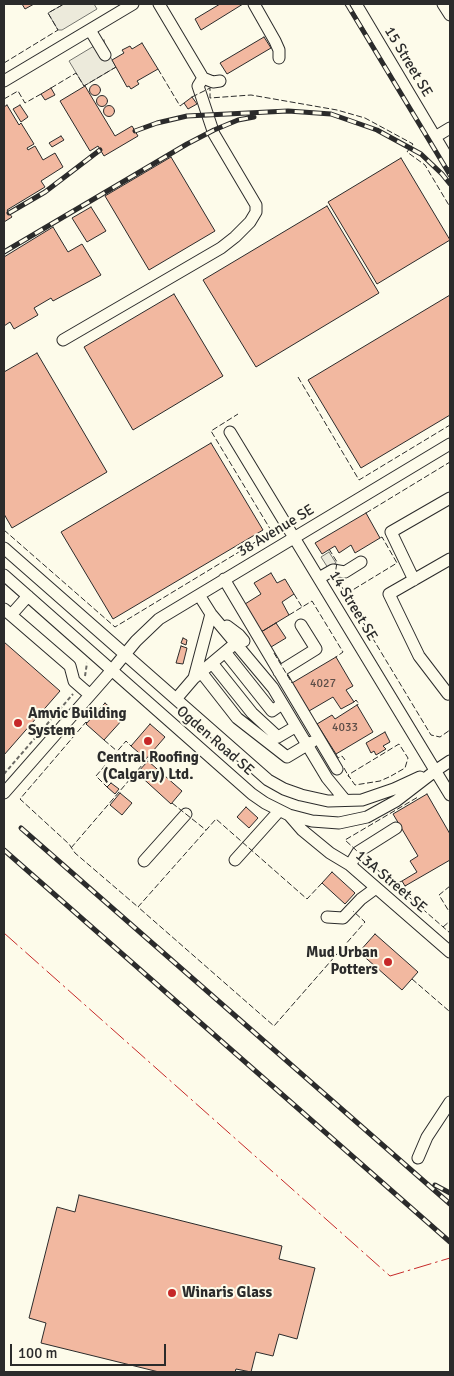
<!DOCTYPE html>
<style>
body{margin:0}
#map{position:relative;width:454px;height:1376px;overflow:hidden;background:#fdfbea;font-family:Signika,sans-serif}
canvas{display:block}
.frame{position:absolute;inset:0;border:5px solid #2b2b2b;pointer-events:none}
.scale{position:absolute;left:10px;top:1344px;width:156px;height:22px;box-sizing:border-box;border:2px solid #2b2b2b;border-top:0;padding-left:6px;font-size:15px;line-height:18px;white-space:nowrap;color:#2b2b2b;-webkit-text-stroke:4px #fdfbea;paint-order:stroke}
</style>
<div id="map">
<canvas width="454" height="1376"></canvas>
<div class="frame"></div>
<div class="scale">100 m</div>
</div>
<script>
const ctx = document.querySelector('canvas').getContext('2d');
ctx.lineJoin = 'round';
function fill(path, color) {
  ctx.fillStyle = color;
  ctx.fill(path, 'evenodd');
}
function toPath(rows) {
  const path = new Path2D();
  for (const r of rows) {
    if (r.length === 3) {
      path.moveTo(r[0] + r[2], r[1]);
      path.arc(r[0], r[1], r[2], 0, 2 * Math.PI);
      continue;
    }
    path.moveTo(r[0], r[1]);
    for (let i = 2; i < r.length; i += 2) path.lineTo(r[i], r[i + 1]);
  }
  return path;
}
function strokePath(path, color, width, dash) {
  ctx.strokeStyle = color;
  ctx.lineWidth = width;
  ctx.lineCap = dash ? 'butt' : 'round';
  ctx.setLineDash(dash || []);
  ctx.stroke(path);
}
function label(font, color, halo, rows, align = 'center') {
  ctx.font = font + ' Signika,sans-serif';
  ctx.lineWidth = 4;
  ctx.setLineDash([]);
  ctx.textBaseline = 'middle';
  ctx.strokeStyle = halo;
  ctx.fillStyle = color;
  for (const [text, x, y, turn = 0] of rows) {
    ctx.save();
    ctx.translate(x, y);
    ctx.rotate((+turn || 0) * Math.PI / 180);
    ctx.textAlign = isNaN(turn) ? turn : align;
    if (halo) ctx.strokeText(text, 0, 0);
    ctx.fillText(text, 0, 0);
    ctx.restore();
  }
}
const parking = toPath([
 [64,4,94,4,97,9,62,30,58,30,48,13,64,4],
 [104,40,106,49,116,67,84,86,69,61,104,40],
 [329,552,336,563,328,568,321,557,329,552]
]);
fill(parking, '#eceadb');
strokePath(parking, '#74746e', 1);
const building = toPath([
 [22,4,34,4,25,9,22,4],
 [220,4,243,4,201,30,195,19,220,4],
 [264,37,271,48,227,74,220,63,264,37],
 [142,43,158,69,137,81,139,84,131,89,129,86,127,87,112,60,124,53,122,50,130,46,132,49,142,43],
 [95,90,5.5],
 [85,86,115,136,132,126,138,136,104,156,98,146,90,151,60,101,85,86],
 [51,88,55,95,45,100,41,94,51,88],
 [102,101,5.5],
 [192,97,197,104,188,109,184,103,192,97],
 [7,105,19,125,21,123,34,144,27,148,28,150,35,146,43,160,55,153,63,167,41,181,45,187,7,210,12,217,4,222,4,107,7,105],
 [20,105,28,117,21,122,13,109,20,105],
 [109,111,5.5],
 [61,136,64,140,52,147,49,143,61,136],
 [171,157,215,231,149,270,105,196,171,157],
 [401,158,450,240,377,284,328,202,401,158],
 [327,206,379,293,256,367,203,280,327,206],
 [91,207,106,231,87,242,72,218,91,207],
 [53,227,68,252,82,244,101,275,53,301,51,298,34,308,38,315,14,329,10,322,4,326,4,257,53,227],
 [174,294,223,376,133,430,84,347,174,294],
 [450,295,450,415,361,468,308,380,450,295],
 [37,353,107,472,12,528,4,514,4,372,37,353],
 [211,443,263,530,113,619,61,532,211,443],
 [366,513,380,538,355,553,351,545,339,553,335,546,322,554,315,543,366,513],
 [271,573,277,583,285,579,294,594,282,602,289,615,261,632,245,604,261,594,254,583,271,573],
 [276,623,286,638,271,647,261,632,276,623],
 [183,638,187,640,186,645,181,643,183,638],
 [4,642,60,691,4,755,4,642],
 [181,646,187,648,183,664,176,663,181,646],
 [336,657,353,686,346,690,354,702,341,709,333,697,309,711,292,683,336,657],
 [105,703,123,719,104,740,86,724,105,703],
 [357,705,373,732,336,754,317,724,332,715,335,719,357,705],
 [150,724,165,737,146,759,131,746,150,724],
 [385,732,390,742,383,746,386,749,376,755,374,751,371,753,366,743,385,732],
 [148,761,182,791,171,804,137,773,148,761],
 [111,783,119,789,115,794,107,787,111,783],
 [120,793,132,803,122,815,110,805,120,793],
 [427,794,450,834,450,860,405,886,402,881,417,872,410,861,418,856,393,814,427,794],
 [246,807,258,818,249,828,237,817,246,807],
 [332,872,355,893,345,904,322,883,332,872],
 [375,934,418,972,402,990,359,952,375,934],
 [79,1195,282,1246,279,1259,315,1268,297,1339,279,1334,273,1356,256,1352,251,1372,236,1369,235,1372,159,1372,41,1343,46,1323,29,1318,57,1207,75,1212,79,1195]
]);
fill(building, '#f2b8a0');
strokePath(building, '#2b2b2b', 1);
const minor = toPath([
 [159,4,203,78],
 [254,4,275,41,279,50,279,58],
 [356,4,450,162],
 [443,4,450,15],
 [90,30,105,55],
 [203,78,213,82,220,81],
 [4,81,133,4],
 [435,137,450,128],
 [63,340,221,248,235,237,250,222,256,212,256,205,214,134,198,86,203,78],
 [230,432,450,795],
 [4,548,268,780,284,789,301,795,328,801,362,800,394,789,420,777],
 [450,559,389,594,419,656,448,694,450,693],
 [4,575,252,794,265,803,289,815,312,821,339,823,367,817,396,801,435,771,450,761],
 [319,578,333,570,345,572,361,562],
 [224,579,337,769],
 [414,580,391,532,450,498],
 [199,595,211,614,273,688,327,778,345,800],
 [4,609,70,666,74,681,90,695],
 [11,615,28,596],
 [227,626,239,635,244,641],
 [225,652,272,711,282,704],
 [212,663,252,713,278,737,295,727],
 [201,672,237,718,287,757,312,742],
 [279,672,316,649,301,625],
 [194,678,211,614],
 [176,699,194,678,231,647],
 [4,793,112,670,136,641,159,619,450,444],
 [289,815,302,830,330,853,350,865,450,952],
 [235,860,279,811],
 [144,861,186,814],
 [350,865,358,852,396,828],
 [327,917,343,918,361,899,376,888],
 [418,1158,427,1137,450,1102]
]);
strokePath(minor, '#2b2b2b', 13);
strokePath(toPath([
 [85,676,87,663],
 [4,774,73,694]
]), '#6a6964', 2, [4, 2.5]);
strokePath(minor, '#fdfbea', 11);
const rail = toPath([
 [347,4,450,175],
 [135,131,157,123,187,116,288,111,331,114,377,130,421,154,442,174,450,184],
 [9,213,45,192,100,150],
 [4,252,187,144,214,130,238,120,254,117],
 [21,828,450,1204],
 [4,850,450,1242],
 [435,1185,450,1193]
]);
strokePath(rail, '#2b2b2b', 5);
strokePath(rail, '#fdfbea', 3, [9]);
strokePath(toPath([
 [4,63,58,30,48,13,64,4],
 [158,69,180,106,184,103],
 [51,88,76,73,84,86,116,67],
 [192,97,210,88,210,98,251,95,337,110,365,118,413,144,407,152,425,165,450,207],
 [4,99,18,91,25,103,41,94],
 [298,377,359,480,450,425],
 [366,513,450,462],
 [4,530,115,627,272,532,211,431,238,414],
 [329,549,337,562,335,575,346,594,397,563,382,537,380,538],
 [294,594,302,607],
 [346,594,431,735,440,737,450,730],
 [289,615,312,601,343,652,336,657],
 [274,653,292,683],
 [354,702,356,700,359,704,357,705],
 [87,723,86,722,20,799,69,844,75,853,138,907],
 [104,740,117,751],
 [336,754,338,758,342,756,345,760],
 [344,768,349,777],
 [389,777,380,781,355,785,348,775,399,744,408,758,405,768,391,776],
 [108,788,96,776,126,741,131,746],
 [172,803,206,830],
 [71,848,149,757],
 [402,881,394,885,345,840,418,797],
 [322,883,307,899,216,819,138,907,274,1026,365,922,353,911],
 [406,885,402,891,450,933],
 [450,886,439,895,450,913],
 [443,927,450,921],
 [412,979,449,1011,450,1010]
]), '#2b2b2b', 1, [6, 2.5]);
strokePath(toPath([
 [4,933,390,1276,450,1258]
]), '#c62828', 1, [18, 4, 2.5, 4]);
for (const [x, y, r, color] of [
 [18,723,5,"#c62828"],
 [148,741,5,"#c62828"],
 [388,962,5,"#c62828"],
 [172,1293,5,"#c62828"]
]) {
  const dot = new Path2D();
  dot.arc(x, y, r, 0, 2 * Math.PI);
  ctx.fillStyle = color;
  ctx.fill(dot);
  strokePath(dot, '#fdfbea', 2);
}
label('12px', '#5d4e48', null, [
 ["4027",323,684],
 ["4033",345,728]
]);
label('15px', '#2b2b2b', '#fdfbea', [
 ["15 Street SE",408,62,59],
 ["38 Avenue SE",276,531,-31],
 ["14 Street SE",353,606,59],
 ["Ogden Road SE",215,741,41],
 ["13A Street SE",391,882,40]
]);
label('bold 15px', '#2b2b2b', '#fdfbea', [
 ["Amvic Building",28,714],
 ["System",28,731],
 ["Central Roofing",148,758,"center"],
 ["(Calgary) Ltd.",148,775,"center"],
 ["Mud Urban",378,953,"right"],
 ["Potters",378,970,"right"],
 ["Winaris Glass",182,1293]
], 'left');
</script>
